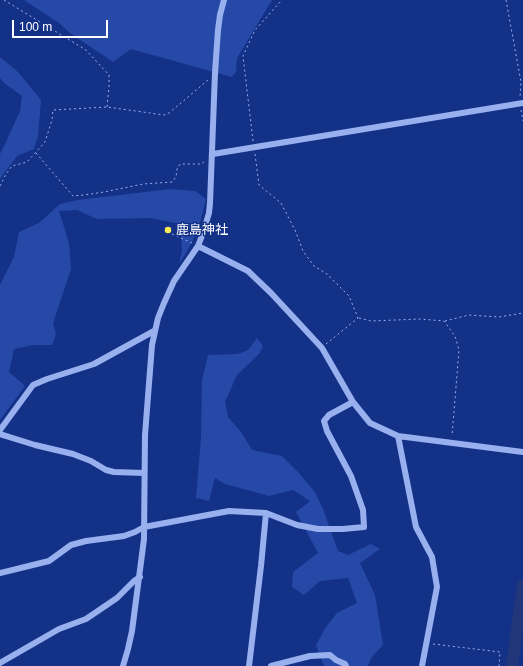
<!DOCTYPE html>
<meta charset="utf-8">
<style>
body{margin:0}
#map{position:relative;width:523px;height:666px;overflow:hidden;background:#143188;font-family:Helvetica,sans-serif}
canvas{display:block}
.scale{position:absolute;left:12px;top:20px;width:96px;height:18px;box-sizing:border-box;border:2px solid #fff;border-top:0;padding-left:5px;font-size:12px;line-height:14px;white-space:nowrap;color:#fff;-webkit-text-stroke:3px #143188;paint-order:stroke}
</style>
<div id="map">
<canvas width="523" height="666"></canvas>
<div class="scale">100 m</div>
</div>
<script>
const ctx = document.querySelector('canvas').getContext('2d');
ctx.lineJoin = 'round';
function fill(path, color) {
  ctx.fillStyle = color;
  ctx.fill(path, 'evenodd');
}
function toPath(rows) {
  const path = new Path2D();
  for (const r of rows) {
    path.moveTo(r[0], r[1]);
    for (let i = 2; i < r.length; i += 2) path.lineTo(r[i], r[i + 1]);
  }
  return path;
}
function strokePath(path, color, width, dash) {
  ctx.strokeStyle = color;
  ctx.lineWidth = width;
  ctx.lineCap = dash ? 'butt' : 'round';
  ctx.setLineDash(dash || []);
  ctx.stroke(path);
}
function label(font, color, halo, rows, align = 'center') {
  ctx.font = font + ' Helvetica,"Noto Sans JP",sans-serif';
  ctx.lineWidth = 3;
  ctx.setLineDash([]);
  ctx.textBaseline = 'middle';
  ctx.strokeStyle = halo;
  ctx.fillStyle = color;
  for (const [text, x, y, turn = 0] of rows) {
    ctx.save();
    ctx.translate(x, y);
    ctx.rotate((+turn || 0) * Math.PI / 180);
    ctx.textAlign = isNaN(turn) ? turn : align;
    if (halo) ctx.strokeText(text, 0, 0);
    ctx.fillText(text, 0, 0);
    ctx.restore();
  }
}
fill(toPath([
 [24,0,272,0,237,58,236,72,232,77,131,49,113,62,70,33,59,23],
 [0,57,18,72,41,100,38,136,34,149,17,156,0,179,0,154,5,144,20,111,22,96,4,83,0,78],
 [170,189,195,191,206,199,199,228,186,253,179,264,182,250,180,224,151,218,97,219,77,210,59,211,69,243,71,269,53,323,56,334,52,345,33,345,14,349,9,372,25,386,0,420,0,285,14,257,19,232,39,223,60,204,78,200],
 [257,338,263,346,259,354,237,375,225,402,228,417,241,432,252,450,282,456,299,473,315,492,323,509,338,551,348,555,371,544,380,549,360,563,375,595,383,645,371,658,368,666,324,666,316,645,326,627,337,613,357,603,348,578,320,581,304,595,292,587,293,572,318,553,296,512,310,501,293,490,269,496,225,484,215,478,209,501,196,498,201,437,202,380,208,355,238,354,248,350]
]), '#2649a7');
strokePath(toPath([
 [512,666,523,585]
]), '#213779', 12);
strokePath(toPath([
 [4,0,86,50,109,75,109,87,107,107],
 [506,0,521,82,520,97],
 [521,110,523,121],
 [253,141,243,56,255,30,282,0],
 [36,153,73,196,84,195,104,192,143,184,172,182,176,177,177,169,180,164,200,164,204,162],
 [255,154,259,185,281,203,295,230,303,251,314,266,327,274,349,296,358,318],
 [0,186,6,174,12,166,27,162,45,142,52,120,53,110,107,107,164,115,169,113,194,92,208,80],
 [172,234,192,243],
 [359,318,371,321,420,319,444,321,455,336,459,350,452,436],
 [445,321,469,315,499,317,523,313],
 [326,344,358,318],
 [433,644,500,652,499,666]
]), '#99b0ef', 1, [2, 3]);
strokePath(toPath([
 [213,154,523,103],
 [198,246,248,271,271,293,322,348,353,402,370,423,398,436,523,452],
 [0,430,33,385,47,379,94,364,154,331],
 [0,434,35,445,73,454,91,461,106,470,114,472,144,473],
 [398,436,416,527,432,557,437,587,422,666],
 [0,573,49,561,71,545,86,541,124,536,135,532,144,527,229,511,266,513,297,525,318,529,343,529,364,527,363,510,351,476,327,431,324,421,329,415,353,402],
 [0,663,59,629,86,619,117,598,134,581,140,577],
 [123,666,128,649,132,631,144,539,145,435,152,345,158,318,164,303,174,281,198,246,203,233,209,213,210,203,215,73,218,30,220,15,224,0],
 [249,666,261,566,266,513],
 [271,666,310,656,330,655,336,660,345,664,346,666]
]), '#99b0ef', 6);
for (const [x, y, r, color] of [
 [168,230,4,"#ffed58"]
]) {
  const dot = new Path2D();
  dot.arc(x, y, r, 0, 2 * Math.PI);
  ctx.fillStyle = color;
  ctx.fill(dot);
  strokePath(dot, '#143188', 1.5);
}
label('13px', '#fff', '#143188', [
 ["鹿島神社",176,230]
], 'left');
</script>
